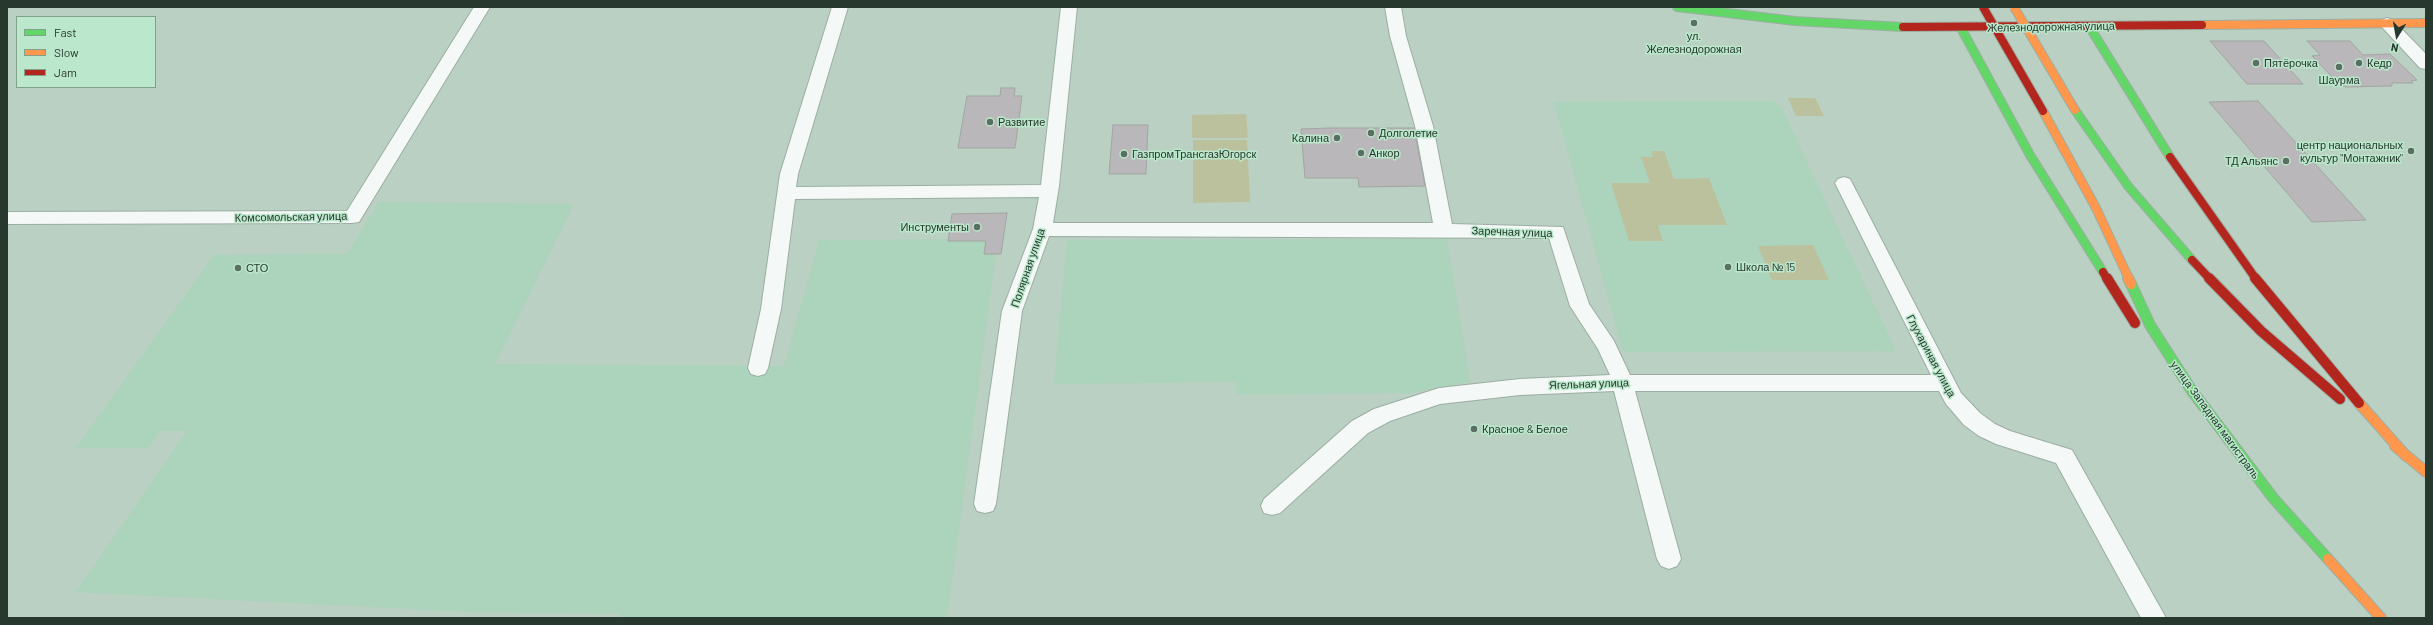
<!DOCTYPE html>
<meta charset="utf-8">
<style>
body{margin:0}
#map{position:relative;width:2433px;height:625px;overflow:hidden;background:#b9d0c2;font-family:Barlow,sans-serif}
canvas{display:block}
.frame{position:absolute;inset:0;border:8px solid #27392e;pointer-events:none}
.legend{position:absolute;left:16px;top:16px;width:140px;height:72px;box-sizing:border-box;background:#bbe8cc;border:1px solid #80a28d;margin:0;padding:5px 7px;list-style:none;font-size:12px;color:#27392e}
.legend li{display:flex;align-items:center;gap:8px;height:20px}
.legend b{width:20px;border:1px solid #80a28d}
.north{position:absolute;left:2377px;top:16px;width:40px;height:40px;-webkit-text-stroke:3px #bbe8cc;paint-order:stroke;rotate:191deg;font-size:11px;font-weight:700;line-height:16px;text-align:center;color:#27392e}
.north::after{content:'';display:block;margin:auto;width:14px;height:18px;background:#27392e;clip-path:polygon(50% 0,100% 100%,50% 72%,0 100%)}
</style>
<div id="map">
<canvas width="2433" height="625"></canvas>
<div class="frame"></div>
<ul class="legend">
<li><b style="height:5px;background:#63d668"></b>Fast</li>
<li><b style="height:5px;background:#ff974d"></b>Slow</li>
<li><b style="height:5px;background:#b3261e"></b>Jam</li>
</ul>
<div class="north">N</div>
</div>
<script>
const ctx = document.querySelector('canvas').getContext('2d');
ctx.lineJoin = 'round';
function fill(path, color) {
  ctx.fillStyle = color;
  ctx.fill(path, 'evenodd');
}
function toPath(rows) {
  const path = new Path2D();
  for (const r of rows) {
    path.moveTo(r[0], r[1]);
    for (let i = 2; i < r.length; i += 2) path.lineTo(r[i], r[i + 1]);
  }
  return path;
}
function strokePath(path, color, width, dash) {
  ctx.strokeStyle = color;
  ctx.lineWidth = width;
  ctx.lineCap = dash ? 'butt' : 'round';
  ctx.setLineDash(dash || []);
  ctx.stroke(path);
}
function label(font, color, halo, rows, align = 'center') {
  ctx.font = font + ' Barlow,sans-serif';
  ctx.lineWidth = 3;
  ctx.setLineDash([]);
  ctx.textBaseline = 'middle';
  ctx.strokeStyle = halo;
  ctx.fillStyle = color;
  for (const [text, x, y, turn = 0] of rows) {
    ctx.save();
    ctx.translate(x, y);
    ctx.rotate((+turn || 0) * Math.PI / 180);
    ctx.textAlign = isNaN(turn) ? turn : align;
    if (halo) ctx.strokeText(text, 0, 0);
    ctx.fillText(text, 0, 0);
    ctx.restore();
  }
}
fill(toPath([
 [1771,101,1781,107,1896,351,1623,352,1554,102],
 [379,202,574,204,495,364,784,366,819,240,998,239,947,618,619,618,620,614,472,612,76,592,187,431,160,431,148,448,76,448,214,255,347,254],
 [1447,239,1470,382,1409,393,1236,394,1236,382,1054,384,1067,240]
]), '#acd3bb');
fill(toPath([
 [1788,98,1815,98,1824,116,1796,116],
 [1246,114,1248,138,1192,138,1192,115],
 [1193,140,1247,140,1250,202,1193,203],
 [1651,151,1664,151,1674,179,1709,178,1727,225,1658,225,1663,241,1629,241,1611,183,1650,183,1641,157,1653,157],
 [1813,245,1829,280,1772,280,1758,246]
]), '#bcc19d');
const building = toPath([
 [2210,41,2264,41,2303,84,2247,84,2210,41],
 [2307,41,2350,41,2363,55,2390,54,2417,80,2411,81,2413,83,2392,83,2392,86,2346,87,2339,84,2312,56,2320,55,2307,41],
 [1001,88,1015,88,1014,96,1022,96,1015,148,958,148,967,96,1000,96,1001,88],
 [2258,101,2366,220,2312,222,2209,102,2258,101],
 [1113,125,1148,125,1146,174,1109,174,1113,125],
 [1330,128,1414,128,1425,186,1359,187,1358,178,1305,178,1301,129,1330,128],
 [1007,213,1001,254,984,254,986,241,948,241,952,214,1007,213]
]);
fill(building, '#bab7ba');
strokePath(building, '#a1a5a3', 1);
const street = toPath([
 [474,7,490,7,359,222,352,223,7,224,7,212,347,211,474,7],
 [832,7,848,7,798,174,796,187,1041,185,1061,7,1077,7,1059,186,1053,223,1433,223,1415,126,1390,36,1385,7,1401,7,1406,36,1433,126,1452,224,1563,227,1589,304,1614,341,1630,375,1931,375,1835,183,1838,179,1844,177,1850,179,1961,393,1980,413,1995,424,2010,431,2072,450,2166,618,2141,618,2056,463,1996,444,1979,436,1964,425,1946,404,1939,391,1635,391,1681,559,1677,566,1669,569,1661,566,1657,559,1614,391,1520,395,1440,404,1390,421,1368,433,1280,513,1272,515,1264,513,1261,506,1264,499,1352,421,1374,409,1439,388,1520,379,1610,375,1598,349,1570,306,1549,238,1049,236,1022,311,996,504,993,511,985,513,977,511,974,504,1002,311,1033,229,1039,197,795,199,781,309,768,368,765,374,758,376,751,374,748,368,761,309,780,174,832,7],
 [2387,18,2393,20,2426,54,2426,69,2420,68,2381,26,2379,23,2381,20,2387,18]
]);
const fastFar1 = toPath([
 [1677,7,1795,21,1903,27],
 [2089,26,2170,157],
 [1961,28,2030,155,2103,272],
 [2075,110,2128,186,2192,260]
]);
const fast = toPath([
 [2131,284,2150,325,2192,391,2274,499,2328,559]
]);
const slowFar1 = toPath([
 [2202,25,2426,23],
 [2043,111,2096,208,2129,279]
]);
const slow = toPath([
 [2128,278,2131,284],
 [2359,403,2406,456],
 [2395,446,2426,472],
 [2328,559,2381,618]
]);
const jamFar1 = toPath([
 [1903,27,2202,25],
 [2170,157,2256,279],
 [2192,260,2210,279],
 [2103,272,2107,279]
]);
const jam = toPath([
 [2107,278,2135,323],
 [2209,278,2261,331,2340,399],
 [2255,278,2359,403]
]);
strokePath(street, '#9caea3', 2);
strokePath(fastFar1, '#9caea3', 10);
strokePath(fast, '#9caea3', 12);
strokePath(slowFar1, '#9caea3', 10);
strokePath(slow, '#9caea3', 12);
strokePath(jamFar1, '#9caea3', 10);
strokePath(jam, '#9caea3', 12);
fill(street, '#f4f8f6');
strokePath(fastFar1, '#63d668', 8);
strokePath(fast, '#63d668', 10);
strokePath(slowFar1, '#ff974d', 8);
strokePath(slow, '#ff974d', 10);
strokePath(jamFar1, '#b3261e', 8);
strokePath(jam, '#b3261e', 10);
const slowBridge = toPath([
 [2014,7,2075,110]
]);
const jamBridge = toPath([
 [1983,7,2043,111]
]);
strokePath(slowBridge, '#9caea3', 10, []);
strokePath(jamBridge, '#9caea3', 10, []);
strokePath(slowBridge, '#ff974d', 8);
strokePath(jamBridge, '#b3261e', 8);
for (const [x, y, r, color] of [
 [1694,23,4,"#5a6e62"],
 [2256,63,4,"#5a6e62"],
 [2359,63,4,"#5a6e62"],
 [2339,67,4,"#5a6e62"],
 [990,122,4,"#5a6e62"],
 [1371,133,4,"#5a6e62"],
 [1337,138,4,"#5a6e62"],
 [2411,151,4,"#5a6e62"],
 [1361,153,4,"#5a6e62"],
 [1124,154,4,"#5a6e62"],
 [2286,161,4,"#5a6e62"],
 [977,227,4,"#5a6e62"],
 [1728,267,4,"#5a6e62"],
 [238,268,4,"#5a6e62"],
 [1474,429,4,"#5a6e62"]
]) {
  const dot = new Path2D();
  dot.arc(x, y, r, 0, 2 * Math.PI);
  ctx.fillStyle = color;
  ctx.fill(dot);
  strokePath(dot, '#bbe8cc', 1.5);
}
label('11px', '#27392e', '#bbe8cc', [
 ["Железнодорожная улица",2051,27,-1],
 ["Комсомольская улица",291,217,-1],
 ["Заречная улица",1512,232,2],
 ["Полярная улица",1028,268,-71],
 ["Глухариная улица",1931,356,62],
 ["Ягельная улица",1589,384,-2],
 ["улица Западная магистраль",2215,420,54]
]);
label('11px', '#27392e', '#bbe8cc', [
 ["ул.",1694,36,"center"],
 ["Железнодорожная",1694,49,"center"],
 ["Пятёрочка",2264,63],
 ["Кедр",2367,63],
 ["Шаурма",2339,80,"center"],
 ["Развитие",998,122],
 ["Долголетие",1379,133],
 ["Калина",1329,138,"right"],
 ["центр национальных",2403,145,"right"],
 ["культур \"Монтажник\"",2403,158,"right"],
 ["Анкор",1369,153],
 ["ГазпромТрансгазЮгорск",1132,154],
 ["ТД Альянс",2278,161,"right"],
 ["Инструменты",969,227,"right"],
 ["Школа № 15",1736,267],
 ["СТО",246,268],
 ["Красное & Белое",1482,429]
], 'left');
</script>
